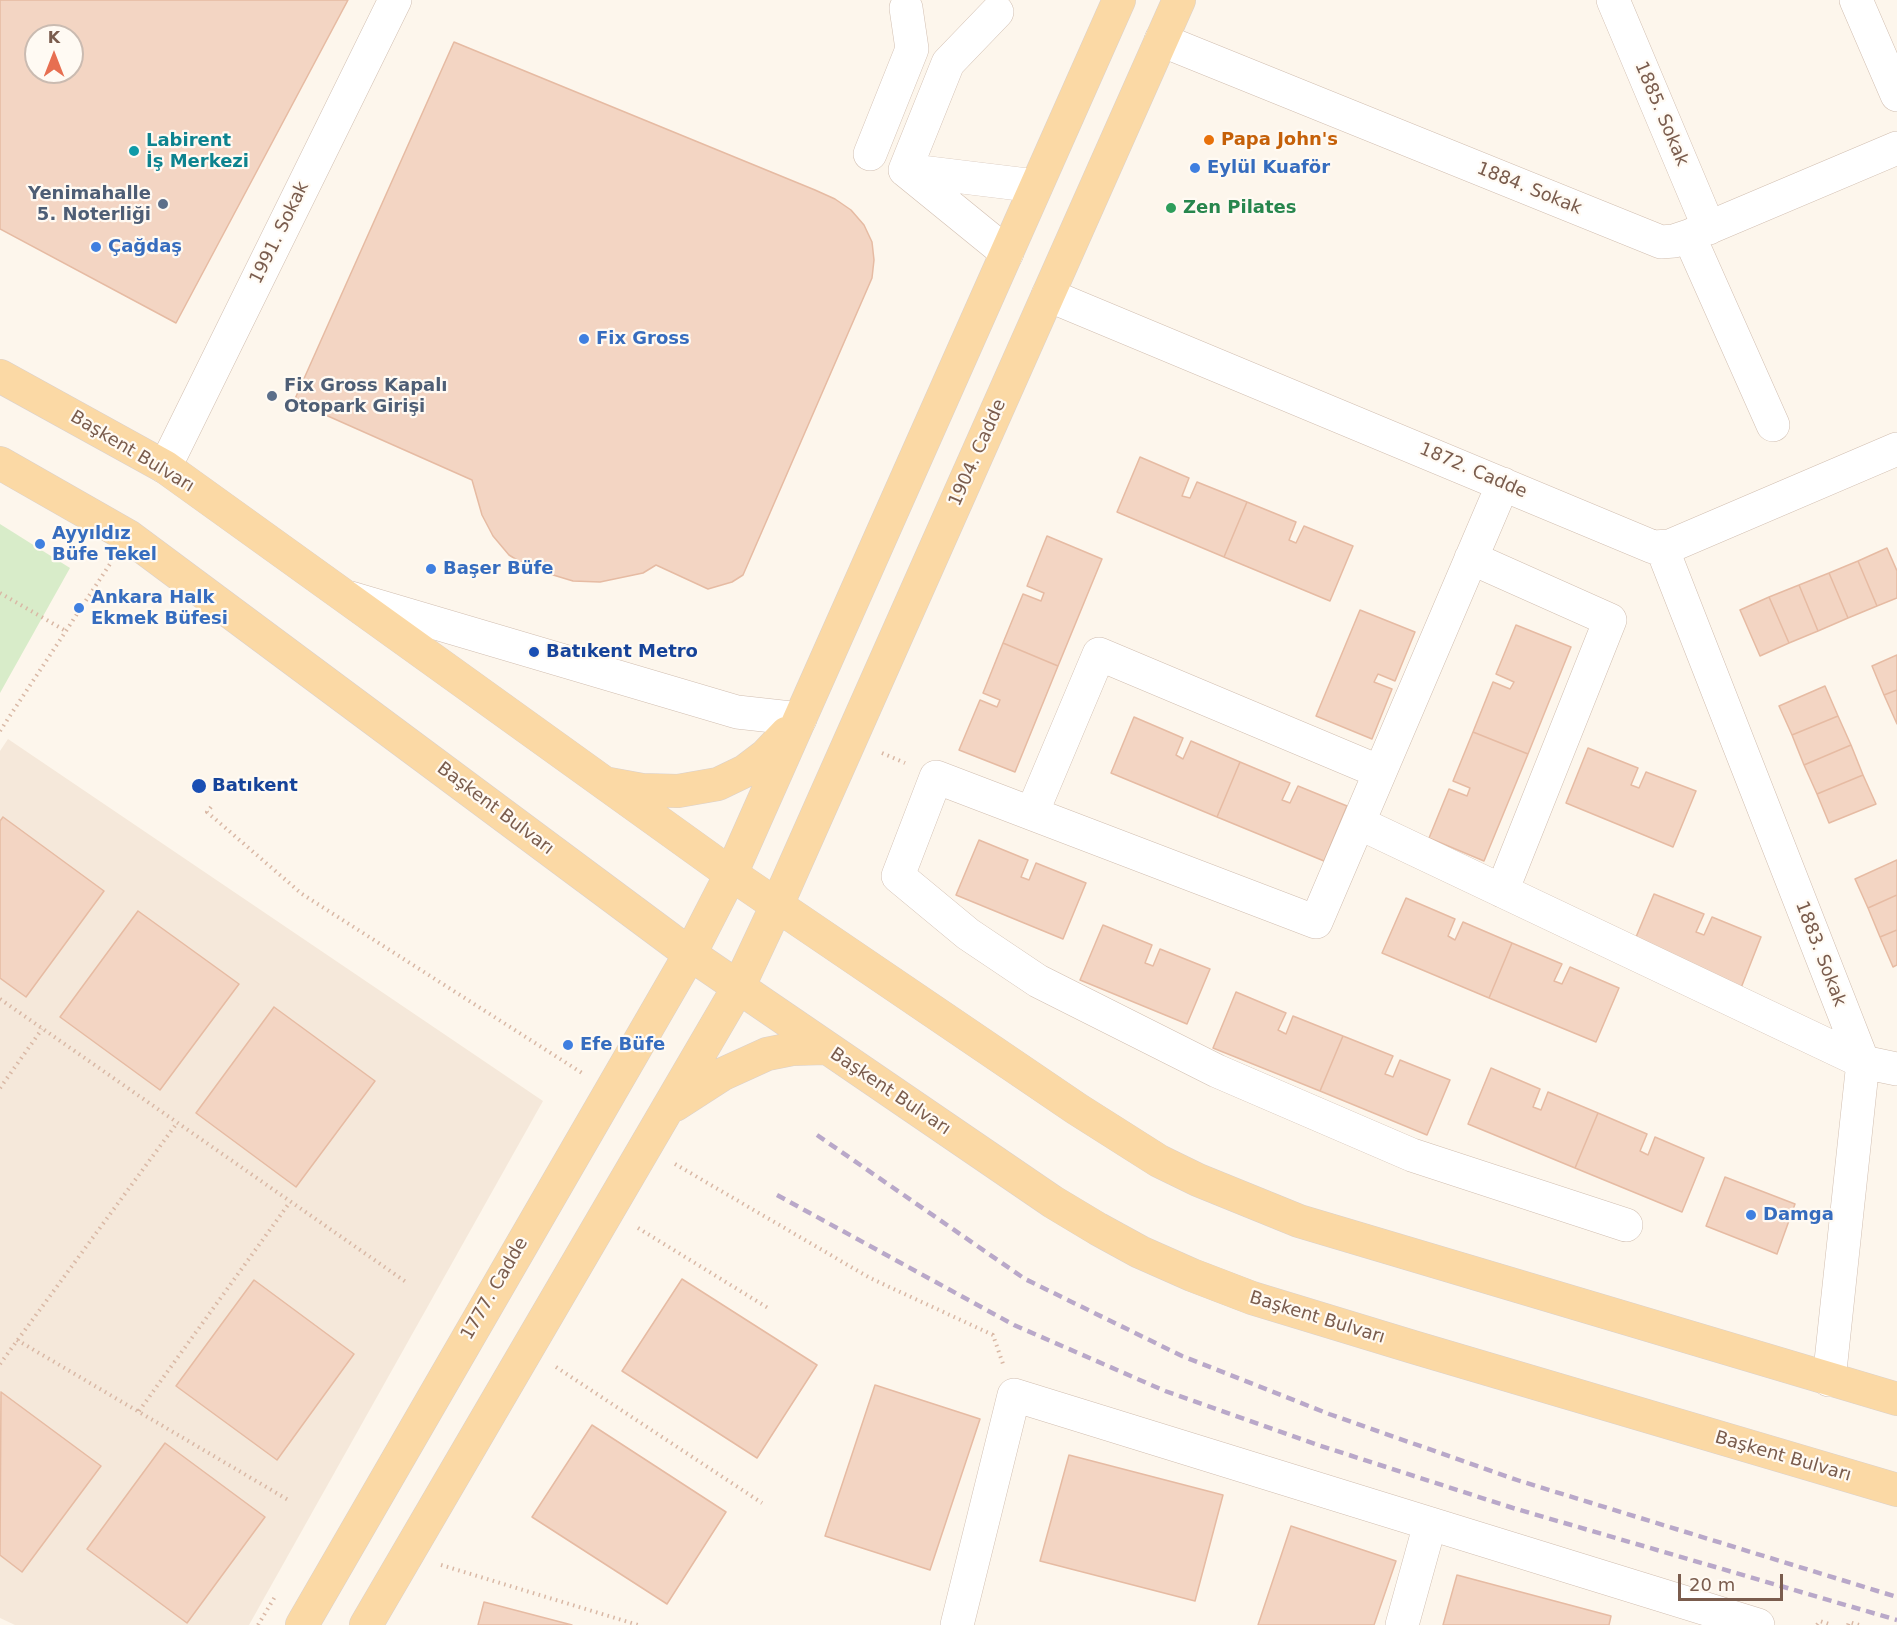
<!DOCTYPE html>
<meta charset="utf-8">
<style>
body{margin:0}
#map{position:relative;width:1897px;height:1625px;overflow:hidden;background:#fdf6ec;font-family:"DejaVu Sans",sans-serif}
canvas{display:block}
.north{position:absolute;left:24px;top:24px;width:60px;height:60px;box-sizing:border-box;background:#fffaf3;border:2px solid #cabbb1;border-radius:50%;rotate:0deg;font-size:16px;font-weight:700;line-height:24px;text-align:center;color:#7a5c4d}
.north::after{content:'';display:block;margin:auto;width:21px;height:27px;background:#e76f51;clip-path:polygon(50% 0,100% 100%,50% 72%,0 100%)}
.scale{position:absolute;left:1678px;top:1574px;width:105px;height:27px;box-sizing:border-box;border:3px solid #7a5c4d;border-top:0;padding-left:8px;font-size:18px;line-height:21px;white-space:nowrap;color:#7a5c4d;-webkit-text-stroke:4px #fffaf3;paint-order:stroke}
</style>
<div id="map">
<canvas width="1897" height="1625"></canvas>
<div class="north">K</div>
<div class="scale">20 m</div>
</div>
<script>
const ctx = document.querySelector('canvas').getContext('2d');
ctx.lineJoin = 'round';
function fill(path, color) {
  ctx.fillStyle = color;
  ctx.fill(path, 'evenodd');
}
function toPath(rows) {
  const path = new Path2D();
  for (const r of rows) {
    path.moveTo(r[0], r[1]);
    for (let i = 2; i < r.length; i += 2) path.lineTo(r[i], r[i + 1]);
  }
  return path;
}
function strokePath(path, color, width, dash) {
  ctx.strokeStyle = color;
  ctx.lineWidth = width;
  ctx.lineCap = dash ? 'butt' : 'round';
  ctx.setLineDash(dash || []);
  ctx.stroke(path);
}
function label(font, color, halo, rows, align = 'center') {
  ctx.font = font + ' "DejaVu Sans",sans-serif';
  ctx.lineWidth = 4.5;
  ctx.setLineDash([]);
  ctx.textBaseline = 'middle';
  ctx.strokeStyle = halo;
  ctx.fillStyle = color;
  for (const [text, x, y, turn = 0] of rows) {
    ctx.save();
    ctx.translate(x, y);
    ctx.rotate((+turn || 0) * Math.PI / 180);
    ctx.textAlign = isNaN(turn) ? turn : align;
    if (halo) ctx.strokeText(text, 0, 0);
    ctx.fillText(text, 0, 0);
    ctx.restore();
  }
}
fill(toPath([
 [8,739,543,1101,249,1625,15,1625,0,1618,0,751]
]), '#f5e8da');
fill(toPath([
 [0,524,70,568,0,693]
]), '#d8ecc9');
const building = toPath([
 [0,0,348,0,176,323,0,229,0,0],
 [36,36,72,36,72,72,36,72,36,36],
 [454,42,815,190,835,199,851,210,864,225,872,242,874,260,872,278,743,575,732,582,708,589,656,565,643,573,600,582,573,581,530,568,509,555,493,536,482,515,472,480,294,401,454,42],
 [1140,457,1189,478,1182,496,1190,498,1197,482,1247,502,1224,557,1117,512,1140,457],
 [1247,502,1296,522,1289,540,1296,543,1304,526,1353,546,1330,601,1224,557,1247,502],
 [1047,536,1102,559,1058,666,1003,643,1023,594,1041,601,1044,593,1027,586,1047,536],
 [1887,548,1897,571,1897,598,1877,606,1858,561,1887,548],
 [1858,561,1877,606,1848,618,1829,573,1858,561],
 [1829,573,1848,618,1818,631,1799,585,1829,573],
 [1799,585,1818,631,1789,643,1769,597,1799,585],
 [1769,597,1789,643,1760,656,1740,610,1769,597],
 [1360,610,1415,632,1395,681,1378,674,1374,682,1392,689,1372,739,1316,716,1360,610],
 [1516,625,1571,647,1528,754,1473,732,1493,682,1510,689,1514,682,1496,674,1516,625],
 [1003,643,1058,666,1015,772,959,750,980,700,997,707,1000,700,983,693,1003,643],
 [1897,655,1897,690,1884,695,1872,666,1897,655],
 [1825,686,1838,716,1792,735,1779,706,1825,686],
 [1897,690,1897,724,1884,695,1897,690],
 [1838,716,1851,745,1804,765,1792,735,1838,716],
 [1134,717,1183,738,1176,755,1183,759,1191,741,1240,762,1217,817,1111,773,1134,717],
 [1473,732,1528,754,1484,861,1429,838,1449,789,1467,796,1470,788,1453,781,1473,732],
 [1851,745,1863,775,1817,794,1804,765,1851,745],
 [1588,748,1638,768,1631,785,1639,788,1646,772,1696,791,1673,847,1566,803,1588,748],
 [1240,762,1290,783,1282,800,1290,803,1298,786,1347,806,1324,861,1217,817,1240,762],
 [1863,775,1876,804,1829,823,1817,794,1863,775],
 [3,817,104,891,26,997,0,978,0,821,3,817],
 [979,840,1028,860,1021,877,1029,880,1036,863,1086,883,1063,939,956,895,979,840],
 [1897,860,1897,895,1868,908,1855,879,1897,860],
 [1654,894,1704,914,1696,932,1704,935,1712,917,1761,937,1739,993,1631,949,1654,894],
 [1897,895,1897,930,1880,937,1868,908,1897,895],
 [1406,898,1455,919,1448,936,1455,940,1463,922,1512,943,1489,998,1382,953,1406,898],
 [138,911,239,984,160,1090,60,1017,138,911],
 [1103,925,1152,945,1145,963,1153,966,1160,949,1210,969,1187,1024,1080,980,1103,925],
 [1897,930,1897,965,1893,967,1880,937,1897,930],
 [1512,943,1562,964,1554,981,1562,984,1570,967,1619,988,1596,1042,1489,998,1512,943],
 [1236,992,1286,1013,1278,1030,1286,1034,1293,1016,1343,1036,1320,1091,1213,1048,1236,992],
 [274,1007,375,1081,296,1187,196,1113,274,1007],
 [1343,1036,1393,1056,1385,1074,1393,1077,1400,1060,1450,1080,1427,1135,1320,1091,1343,1036],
 [1491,1068,1540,1089,1533,1107,1541,1110,1548,1092,1598,1113,1575,1168,1468,1124,1491,1068],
 [1598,1113,1647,1134,1640,1151,1648,1155,1655,1137,1704,1158,1682,1212,1575,1168,1598,1113],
 [1725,1177,1795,1204,1777,1254,1706,1226,1725,1177],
 [682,1279,817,1365,757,1458,622,1371,682,1279],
 [254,1280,354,1354,277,1460,176,1386,254,1280],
 [875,1385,980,1419,930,1570,825,1536,875,1385],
 [1,1392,101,1466,22,1572,0,1555,1,1392],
 [592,1425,726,1512,667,1604,532,1517,592,1425],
 [165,1443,265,1517,187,1623,87,1549,165,1443],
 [1069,1455,1223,1495,1195,1601,1040,1561,1069,1455],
 [1291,1526,1396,1561,1374,1625,1258,1625,1291,1526],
 [1457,1575,1611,1616,1609,1625,1443,1625,1457,1575],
 [484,1602,572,1625,478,1625,484,1602]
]);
fill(building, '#f3d5c3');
strokePath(building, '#e6bba3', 1.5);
const minor = toPath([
 [1613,0,1709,228],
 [1856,0,1897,95],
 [1161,40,1661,242,1674,241,1689,236,1897,148],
 [870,154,912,49,906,8],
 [905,170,948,63,997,12],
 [905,170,1036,186],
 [905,170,1007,253],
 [1689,236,1773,425],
 [1048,295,1653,547,1670,546,1897,449],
 [165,467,395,0],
 [1503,484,1316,922,936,777,898,876,968,934,1038,981,1217,1071,1412,1155,1626,1225],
 [1662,548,1863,1062,1829,1380],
 [1471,558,1610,620,1502,891],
 [351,598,737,712,800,719],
 [1032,813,1099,654,1380,772],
 [1359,823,1863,1062,1897,1069],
 [957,1625,1014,1395,1758,1625],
 [1402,1625,1430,1524]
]);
const major = toPath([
 [0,376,165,467,731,874,1077,1109,1159,1161,1198,1180,1299,1221,1897,1399],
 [0,463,128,536,690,954,1053,1202,1098,1229,1140,1252,1192,1275,1252,1298,1413,1347,1897,1490],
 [609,784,642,790,678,791,718,784,745,771,766,755,787,733],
 [675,1105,723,1074,767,1054,792,1049,824,1048],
 [302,1625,690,954,731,874,1119,0],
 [366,1625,738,988,777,905,1179,0]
]);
strokePath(minor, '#d1beb0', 34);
strokePath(major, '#dad1cd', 34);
strokePath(toPath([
 [0,593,66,631],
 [0,731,110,564],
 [882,753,905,763],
 [211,807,207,812,302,894,582,1073],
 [0,999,406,1282],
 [0,1088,42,1029],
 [675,1164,870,1278,993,1335,1003,1364],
 [638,1228,768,1308],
 [17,1340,290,1501],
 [0,1364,177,1123],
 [556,1367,762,1503],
 [139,1411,290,1202],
 [441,1565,638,1625],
 [258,1625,276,1595],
 [1817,1625,1820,1621,1832,1625],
 [1848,1625,1849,1622,1859,1625]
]), '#d9b8a5', 4, [1.5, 4.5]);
strokePath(minor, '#fff', 33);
strokePath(major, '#fbd9a5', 33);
strokePath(toPath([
 [817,1135,1025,1279,1182,1356,1329,1414,1520,1481,1897,1597],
 [777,1195,1014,1325,1165,1391,1315,1444,1513,1508,1897,1620]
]), '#b9a8c9', 4.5, [9, 6]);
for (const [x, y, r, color] of [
 [1209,140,6,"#e8710a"],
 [134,151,6,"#0f9aa8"],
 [1195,168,6,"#3f7fe0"],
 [163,204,6,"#5c6f8a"],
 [1171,208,6,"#2e9e5b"],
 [96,247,6,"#3f7fe0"],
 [584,339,6,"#3f7fe0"],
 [272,396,6,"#5c6f8a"],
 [40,544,6,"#3f7fe0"],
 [431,569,6,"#3f7fe0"],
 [79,608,6,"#3f7fe0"],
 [534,652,6,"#1a4fb4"],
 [199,786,8,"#1a4fb4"],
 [568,1045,6,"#3f7fe0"],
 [1751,1215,6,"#3f7fe0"]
]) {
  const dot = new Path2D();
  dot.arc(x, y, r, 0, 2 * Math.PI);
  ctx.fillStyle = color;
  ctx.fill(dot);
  strokePath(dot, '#fffaf3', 2);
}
label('18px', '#7a5c4d', '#fffaf3', [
 ["1885. Sokak",1661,114,67],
 ["1884. Sokak",1529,189,22],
 ["1991. Sokak",280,233,-64],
 ["Başkent Bulvarı",132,452,31],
 ["1904. Cadde",978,453,-66],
 ["1872. Cadde",1473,471,23],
 ["Başkent Bulvarı",495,809,37],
 ["1883. Sokak",1820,954,69],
 ["Başkent Bulvarı",890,1092,34],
 ["1777. Cadde",495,1289,-60],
 ["Başkent Bulvarı",1317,1318,17],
 ["Başkent Bulvarı",1783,1457,16]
]);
label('bold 18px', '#c56008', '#fffaf3', [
 ["Papa John's",1221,140]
], 'left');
label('bold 18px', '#0d838f', '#fffaf3', [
 ["Labirent",146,141],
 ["İş Merkezi",146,162]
], 'left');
label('bold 18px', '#366cbe', '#fffaf3', [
 ["Eylül Kuaför",1207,168],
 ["Çağdaş",108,247],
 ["Fix Gross",596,339],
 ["Ayyıldız",52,534],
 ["Büfe Tekel",52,555],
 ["Başer Büfe",443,569],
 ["Ankara Halk",91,598],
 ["Ekmek Büfesi",91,619],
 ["Efe Büfe",580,1045],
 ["Damga",1763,1215]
], 'left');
label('bold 18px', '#4e5e75', '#fffaf3', [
 ["Yenimahalle",151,194],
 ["5. Noterliği",151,215],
 ["Fix Gross Kapalı",284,386,"left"],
 ["Otopark Girişi",284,407,"left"]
], 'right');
label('bold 18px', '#27864d', '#fffaf3', [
 ["Zen Pilates",1183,208]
], 'left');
label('bold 18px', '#164399', '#fffaf3', [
 ["Batıkent Metro",546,652],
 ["Batıkent",212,786]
], 'left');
</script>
